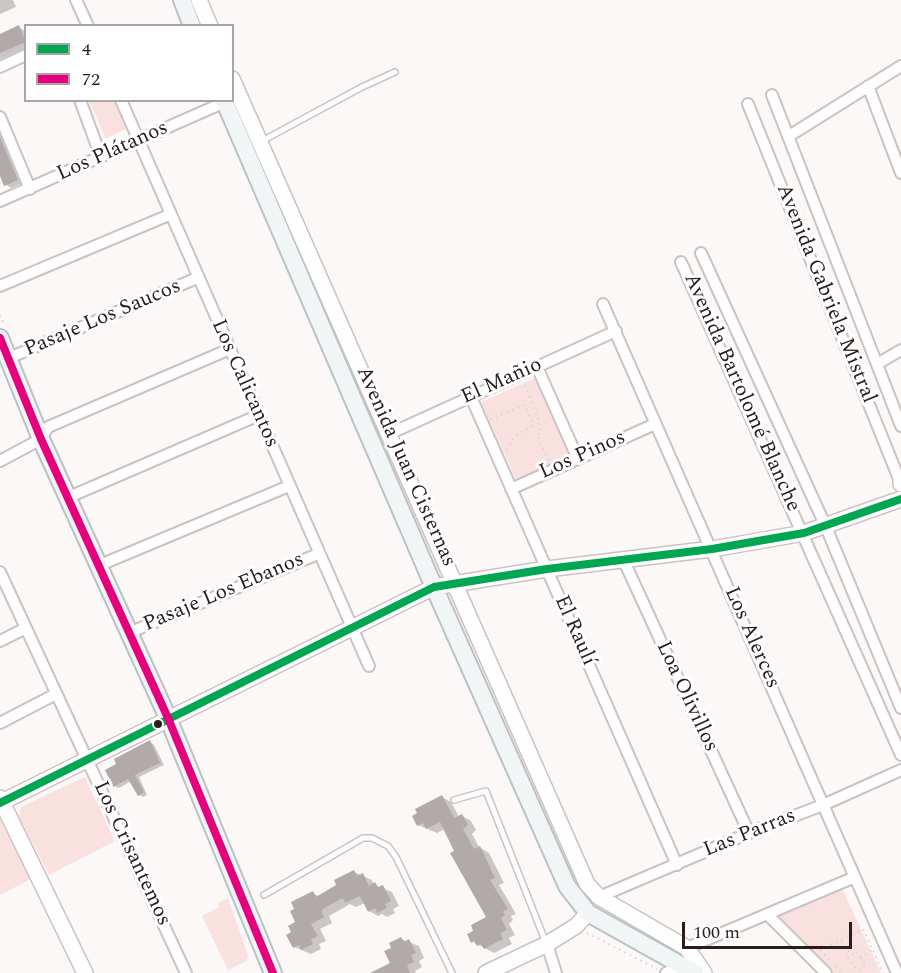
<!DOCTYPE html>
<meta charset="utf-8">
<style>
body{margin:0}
#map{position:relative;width:901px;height:973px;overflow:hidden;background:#fdf8f8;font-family:Spectral,serif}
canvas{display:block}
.legend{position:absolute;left:24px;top:24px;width:210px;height:78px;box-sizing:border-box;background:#fff;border:2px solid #aaa5a5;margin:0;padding:8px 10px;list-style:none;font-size:18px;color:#2a1e1d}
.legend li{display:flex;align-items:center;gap:12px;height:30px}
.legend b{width:30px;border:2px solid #aaa5a5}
.scale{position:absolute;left:682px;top:922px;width:170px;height:27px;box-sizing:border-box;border:3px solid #2a1e1d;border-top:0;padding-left:8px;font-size:18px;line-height:21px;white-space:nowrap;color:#2a1e1d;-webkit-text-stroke:4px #fff;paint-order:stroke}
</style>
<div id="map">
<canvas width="901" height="973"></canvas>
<ul class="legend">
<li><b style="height:8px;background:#00a651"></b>4</li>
<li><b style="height:8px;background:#e5007d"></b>72</li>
</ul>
<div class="scale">100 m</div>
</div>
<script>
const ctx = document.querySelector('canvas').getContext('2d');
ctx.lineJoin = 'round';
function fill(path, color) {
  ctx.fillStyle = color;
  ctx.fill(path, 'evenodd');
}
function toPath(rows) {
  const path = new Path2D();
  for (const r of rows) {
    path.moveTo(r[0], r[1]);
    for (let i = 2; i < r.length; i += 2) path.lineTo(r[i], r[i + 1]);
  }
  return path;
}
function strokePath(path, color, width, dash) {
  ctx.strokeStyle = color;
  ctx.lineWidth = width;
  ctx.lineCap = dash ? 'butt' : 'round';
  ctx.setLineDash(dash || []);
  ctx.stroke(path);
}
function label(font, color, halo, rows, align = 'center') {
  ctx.font = font + ' Spectral,serif';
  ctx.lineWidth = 6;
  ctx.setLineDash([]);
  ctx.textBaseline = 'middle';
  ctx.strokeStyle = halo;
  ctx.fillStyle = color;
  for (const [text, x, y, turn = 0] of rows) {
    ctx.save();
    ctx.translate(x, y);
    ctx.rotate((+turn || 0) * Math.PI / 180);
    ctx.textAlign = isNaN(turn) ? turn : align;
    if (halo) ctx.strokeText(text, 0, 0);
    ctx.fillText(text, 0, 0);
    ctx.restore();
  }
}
fill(toPath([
 [89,101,116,101,128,128,106,139],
 [537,377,571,455,516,480,481,402],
 [85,777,115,841,49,875,19,816,20,810,23,806],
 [0,819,31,879,0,895],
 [841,886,881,973,823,973,773,919],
 [228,898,248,955,247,961,228,970,202,916,219,907,218,903]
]), '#f9e1df');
fill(toPath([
 [0,0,13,0,16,7,0,14],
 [19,27,26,32,26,48,0,59,0,35],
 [0,131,23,183,11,188,6,185,0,172],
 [150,742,154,745,164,765,139,777,147,795,143,797,139,795,131,781,119,788,114,786],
 [442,797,451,802,459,817,462,816,471,821,476,830,472,834,479,847,489,853,504,883,499,885,516,914,511,916,513,920,509,924,515,935,509,938,512,944,494,953,473,942,488,918,445,829,437,833,418,825],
 [354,872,372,880,374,885,392,892,399,906,393,909,395,913,387,917,382,914,378,916,369,911,365,903,356,907,350,904,329,916,332,923,320,929,326,941,319,944,321,949,311,954,294,947,293,933,313,893,320,897,338,886],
 [401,939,419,946,424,958,419,961,422,967,415,971,416,973,381,973,392,964]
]), '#0003');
fill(toPath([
 [19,25,26,42,0,53,0,34],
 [0,137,18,180,4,186,0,176],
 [150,740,160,763,135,775,144,792,138,796,128,779,113,787,105,770,116,764,114,759],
 [442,795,454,818,462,814,468,825,463,829,474,849,480,846,495,878,490,880,508,909,503,911,505,915,501,918,507,930,500,933,503,939,484,949,481,944,477,946,474,941,471,943,467,934,473,931,471,925,486,917,450,853,454,851,440,822,426,829,423,823,417,826,412,816,417,813,415,809],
 [354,870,357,876,363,873,369,886,375,882,378,887,383,885,391,901,385,904,387,908,377,913,375,908,368,912,360,896,345,903,343,898,326,907,321,911,324,917,311,924,318,936,311,939,313,944,301,950,299,945,293,948,286,935,291,932,288,926,295,922,290,911,294,909,291,902,313,891,316,897,336,885,334,880],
 [401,937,404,942,409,939,416,953,411,955,414,962,407,965,410,973,370,973,390,963,384,951,391,948,389,943]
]), '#b2aaaa');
const lane = toPath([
 [262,141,362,87,395,72],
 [454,800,486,791,546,943],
 [264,895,363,838,372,838,388,846,396,857,452,973]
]);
const street = toPath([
 [76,0,88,26],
 [0,67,26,55],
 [868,86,901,173],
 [772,95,901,426],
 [80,100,101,157],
 [121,100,369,666],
 [748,104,899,479],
 [0,117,30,189],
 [789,136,901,66],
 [0,201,225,102],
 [701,253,826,527,901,708],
 [681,262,901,755],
 [0,286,169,215],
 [603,304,897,973],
 [9,358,197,278],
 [877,364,901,350],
 [537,367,578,459],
 [471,397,677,865],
 [389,434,616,331],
 [0,461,41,439,48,427,230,349],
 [511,489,655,424],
 [69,497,259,415],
 [624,561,749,833],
 [100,565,289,486],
 [0,572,186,973],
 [131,632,318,554],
 [0,641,26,628],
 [0,723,56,694],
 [599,897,749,833,823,805,901,770],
 [768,915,826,973],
 [547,944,556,973],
 [687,948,855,877],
 [666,973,682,965]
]);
const secondary = toPath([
 [199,0,210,26],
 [232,79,587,884,599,897,687,948,704,973],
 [901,478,901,484],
 [0,798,85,973],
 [0,803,434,587,547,569,712,549,804,533,901,499],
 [486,973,547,944,576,926,588,913]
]);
const primary = toPath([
 [182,0,192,26],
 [224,100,434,587,567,886,588,913,695,973],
 [0,338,41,439,168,718,273,973]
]);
strokePath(lane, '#cbc3c2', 8);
strokePath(street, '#cbc3c2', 14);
strokePath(secondary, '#cbc3c2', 18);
strokePath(primary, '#bcc2c4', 20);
strokePath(toPath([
 [0,315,4,324],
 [525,385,540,423,538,424,541,433,537,434,549,462],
 [490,419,525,405,533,426,514,436,506,450],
 [587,933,657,969],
 [841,941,852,955],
 [856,952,866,965,858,971,848,958,856,952],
 [861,959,872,950],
 [829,960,821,950,863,929,883,973],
 [835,966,843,973]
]), '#d8d5d5', 2, [1.5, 4.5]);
strokePath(lane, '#fffefe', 5);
strokePath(street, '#fffefe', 10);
strokePath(secondary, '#fffefe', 15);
strokePath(primary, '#f1f5f6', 16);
strokePath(toPath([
 [0,803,434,587,547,569,712,549,804,533,901,499]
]), '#00a651', 8);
strokePath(toPath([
 [0,338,41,439,168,718,273,973]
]), '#e5007d', 8);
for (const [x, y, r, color] of [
 [158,724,5,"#2a1e1d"]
]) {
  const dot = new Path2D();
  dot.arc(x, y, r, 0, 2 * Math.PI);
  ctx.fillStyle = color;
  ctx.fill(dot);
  strokePath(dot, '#fff', 2);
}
label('21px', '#2a1e1d', '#fff', [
 ["Los Plátanos",113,152,-24],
 ["Avenida Gabriela Mistral",825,294,68],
 ["Pasaje Los Saucos",103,319,-23],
 ["El Mañio",502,382,-24],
 ["Los Calicantos",244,384,66],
 ["Avenida Bartolomé Blanche",741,393,66],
 ["Los Pinos",583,456,-24],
 ["Avenida Juan Cisternas",405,467,66],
 ["Pasaje Los Ebanos",224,593,-23],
 ["El Raulí",574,631,66],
 ["Los Alerces",751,638,66],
 ["Loa Olivillos",686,697,65],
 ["Las Parras",750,834,-22],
 ["Los Crisantemos",131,854,65]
]);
</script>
